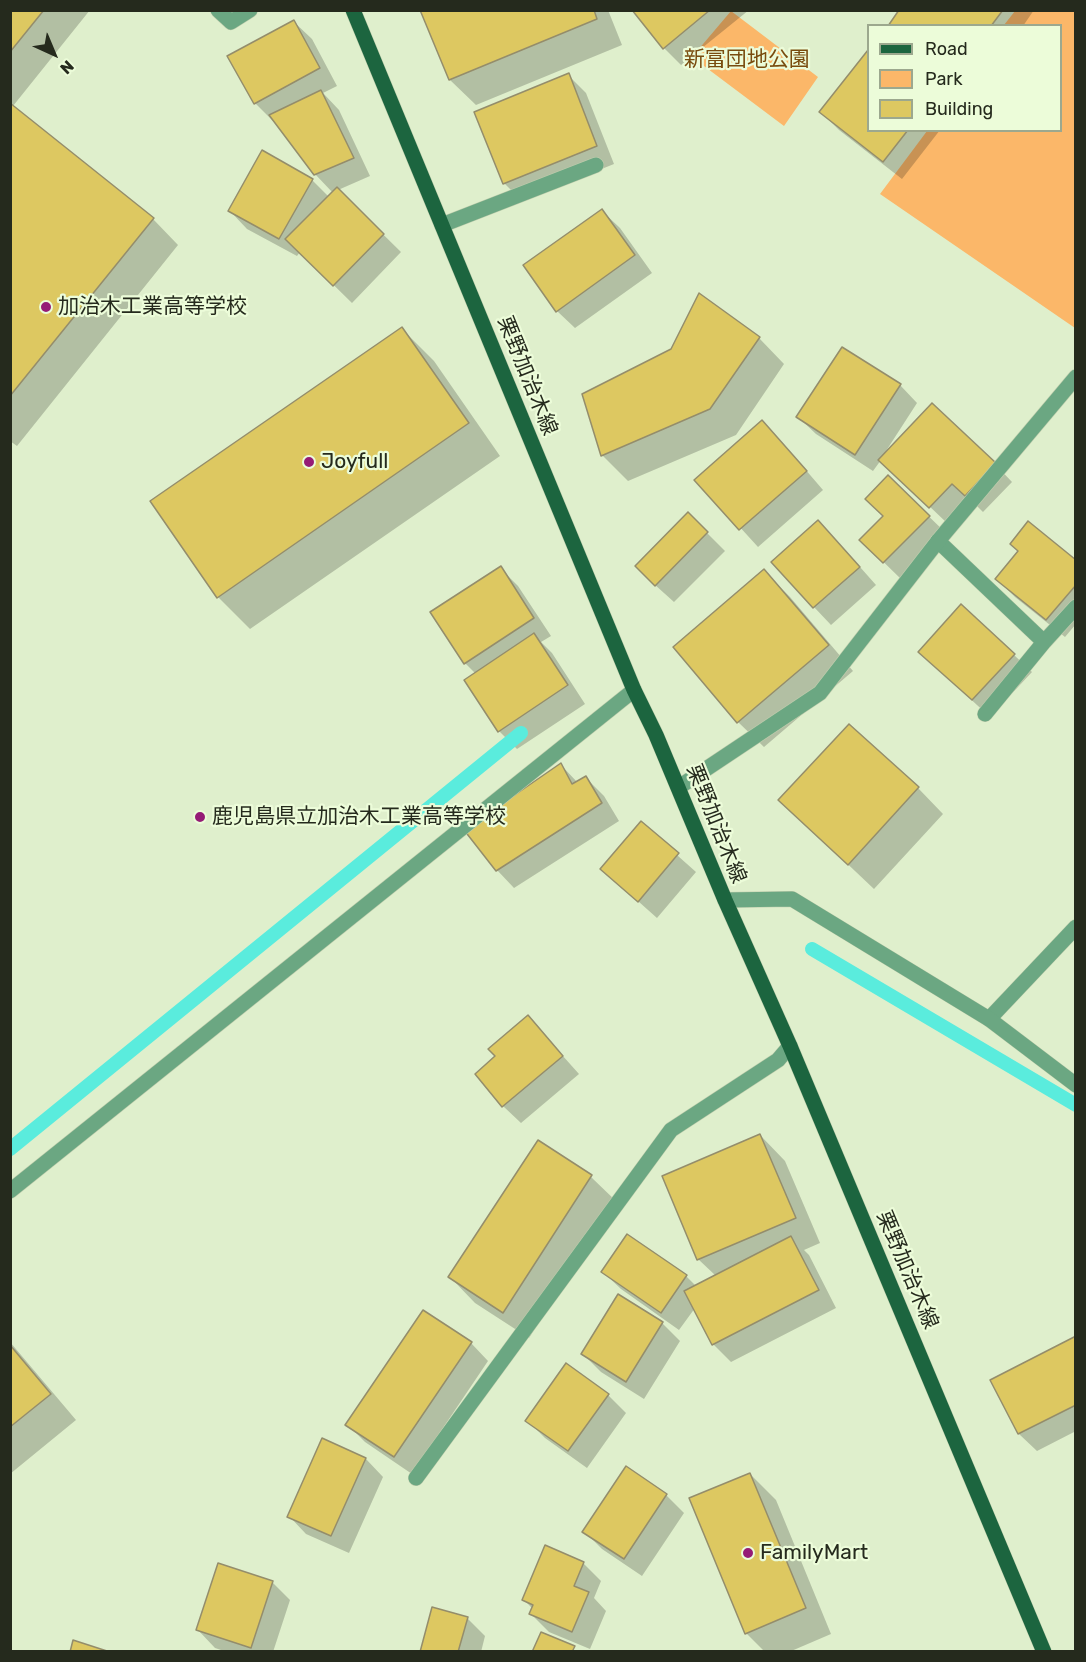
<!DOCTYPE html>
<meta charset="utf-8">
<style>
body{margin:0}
#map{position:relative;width:1086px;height:1662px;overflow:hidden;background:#dfefcc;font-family:Rubik,sans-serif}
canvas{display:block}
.frame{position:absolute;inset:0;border:12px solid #252a1d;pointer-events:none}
.legend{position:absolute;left:867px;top:24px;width:195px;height:108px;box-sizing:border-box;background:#ecfcd9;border:2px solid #9ca88e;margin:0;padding:8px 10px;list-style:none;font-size:18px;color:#252a1d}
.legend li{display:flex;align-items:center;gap:12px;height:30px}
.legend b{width:30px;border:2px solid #9ca88e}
.north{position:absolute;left:24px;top:24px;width:60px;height:60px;-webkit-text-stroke:4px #ecfcd9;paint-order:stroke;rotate:136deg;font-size:16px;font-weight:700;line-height:24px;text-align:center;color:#252a1d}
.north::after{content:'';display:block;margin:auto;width:21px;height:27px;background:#252a1d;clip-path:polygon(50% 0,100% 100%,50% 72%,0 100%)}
</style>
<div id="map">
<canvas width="1086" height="1662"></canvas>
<div class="frame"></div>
<ul class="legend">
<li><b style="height:8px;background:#1c653f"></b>Road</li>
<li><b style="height:16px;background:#fbb769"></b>Park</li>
<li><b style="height:16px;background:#ddc861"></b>Building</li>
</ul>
<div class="north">N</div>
</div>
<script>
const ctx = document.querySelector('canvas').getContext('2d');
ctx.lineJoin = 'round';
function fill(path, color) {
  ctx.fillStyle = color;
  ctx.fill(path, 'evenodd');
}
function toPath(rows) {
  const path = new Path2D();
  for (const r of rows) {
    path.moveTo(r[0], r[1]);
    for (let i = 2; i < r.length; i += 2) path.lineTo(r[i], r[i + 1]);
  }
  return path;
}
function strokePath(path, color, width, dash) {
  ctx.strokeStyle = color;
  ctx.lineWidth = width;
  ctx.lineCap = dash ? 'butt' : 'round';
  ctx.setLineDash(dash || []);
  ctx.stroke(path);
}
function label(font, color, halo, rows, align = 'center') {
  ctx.font = font + ' Rubik,"Noto Sans JP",sans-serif';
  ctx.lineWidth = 4.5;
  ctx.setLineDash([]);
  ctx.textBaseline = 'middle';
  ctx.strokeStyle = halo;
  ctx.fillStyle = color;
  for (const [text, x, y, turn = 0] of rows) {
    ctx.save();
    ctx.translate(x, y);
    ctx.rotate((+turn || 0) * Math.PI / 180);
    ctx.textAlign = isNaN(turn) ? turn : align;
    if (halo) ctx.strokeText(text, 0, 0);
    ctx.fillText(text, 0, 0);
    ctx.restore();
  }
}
fill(toPath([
 [731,11,818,77,784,126,692,57],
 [1015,11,1075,11,1075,328,880,194,927,131,1060,130,1060,26,1004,25]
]), '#fbb769');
fill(toPath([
 [10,10,90,10,13,106,153,219,178,245,17,446,10,441],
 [422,10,608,10,622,45,476,105,450,80],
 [634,10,749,10,681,65,664,48],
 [901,10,1034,10,1023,26,890,26],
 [294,22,312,39,337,86,323,93,339,110,370,176,338,190,401,252,352,303,300,252,297,256,247,229,230,211,312,180,329,197,333,193,315,174,275,120,273,121,255,103],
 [868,52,868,130,940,130,902,179,839,130,821,112],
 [568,75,586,93,614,164,522,201,504,183],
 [602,211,620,228,652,273,575,328,557,311],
 [402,329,434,361,500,456,250,629,218,597],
 [759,338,784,364,736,435,628,481,602,455],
 [900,385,917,403,886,451,995,464,1012,482,983,512,971,500,948,524,881,460,873,471,816,434,798,417],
 [780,440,823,490,758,547,697,480],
 [888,477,947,534,902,580,861,540,884,516],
 [688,514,725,551,674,602,654,584],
 [836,540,876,585,831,625,814,607],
 [1076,562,1076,624,1065,637,1015,597,997,579],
 [500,568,518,586,551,636,541,642,552,653,585,704,517,749,499,731,476,674,465,663],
 [764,571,790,597,853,671,764,747,738,722],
 [1014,655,1032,672,990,717,938,669],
 [561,765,578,783,586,778,604,796,619,821,514,888,497,870],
 [918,788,943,814,874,889,780,800],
 [641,823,696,872,657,918,602,869],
 [528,1017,579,1074,521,1123,503,1106,497,1056],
 [760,1135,785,1161,820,1243,804,1250,809,1255,836,1308,731,1362,713,1344,695,1308,679,1330,621,1289,603,1272,627,1236,686,1276,696,1286,716,1276,698,1259],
 [538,1142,591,1177,617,1202,529,1338,475,1303,450,1277],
 [662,1323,680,1341,644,1399,601,1372,583,1354],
 [1076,1338,1076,1431,1037,1451,1019,1434,992,1381],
 [10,1342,76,1420,10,1474],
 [471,1343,488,1361,412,1474,365,1442,347,1424],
 [608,1395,626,1413,587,1468,545,1438,527,1420],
 [366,1459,383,1477,349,1553,306,1534,289,1516],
 [750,1474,776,1500,831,1634,789,1652,765,1652,746,1633],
 [666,1495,684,1513,642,1576,602,1549,584,1531],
 [583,1563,601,1581,594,1598,606,1611,590,1649,549,1632,531,1614,533,1609,524,1600],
 [272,1582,290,1600,273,1652,227,1652,215,1648,198,1630],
 [467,1618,485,1636,481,1652,421,1652]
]), '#0003');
strokePath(toPath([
 [812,949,1076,1105],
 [10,1149,521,733]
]), '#5aecdd', 14);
const building = toPath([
 [10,10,44,10,10,52,10,10],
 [420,10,594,10,597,19,449,80,420,10],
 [632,10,710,10,663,49,632,10],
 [899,10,1003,10,991,26,888,26,899,10],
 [294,20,320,68,254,104,227,56,294,20],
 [868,50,868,130,908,130,883,162,819,112,868,50],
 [569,73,597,146,503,184,474,112,569,73],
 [321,90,354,158,314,175,269,115,321,90],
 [10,103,154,218,10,396,10,103],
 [262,150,313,179,279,239,228,211,262,150],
 [337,187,384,234,333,286,285,239,337,187],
 [602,209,635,255,556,312,523,265,602,209],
 [699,293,760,337,710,409,601,456,582,394,671,349,699,293],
 [402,327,469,423,217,598,150,501,402,327],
 [842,347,901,384,855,455,796,417,842,347],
 [932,403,996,463,965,496,952,484,929,508,878,460,932,403],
 [762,420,807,471,739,530,694,480,762,420],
 [888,475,930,516,883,563,859,540,883,516,865,499,888,475],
 [688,512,708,532,655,586,635,566,688,512],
 [818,520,860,567,813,608,771,562,818,520],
 [1028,521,1076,560,1076,585,1046,620,995,579,1018,551,1010,544,1028,521],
 [501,566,534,618,464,664,430,612,501,566],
 [764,569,829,645,737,723,673,647,764,569],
 [961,604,1015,654,972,700,918,652,961,604],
 [534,633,568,685,498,732,464,680,534,633],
 [849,724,919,787,848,865,778,800,849,724],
 [561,763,572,784,586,776,602,803,496,871,464,830,561,763],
 [641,821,679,853,638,902,600,869,641,821],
 [528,1015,563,1056,502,1107,475,1074,495,1056,488,1049,528,1015],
 [760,1134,796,1218,697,1260,662,1176,760,1134],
 [538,1140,592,1175,503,1313,448,1277,538,1140],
 [627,1234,687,1275,661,1313,601,1272,627,1234],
 [791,1236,819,1290,712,1345,684,1291,791,1236],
 [618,1294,663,1322,626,1382,581,1354,618,1294],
 [423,1310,472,1342,394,1457,345,1425,423,1310],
 [1076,1336,1076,1405,1018,1434,990,1380,1076,1336],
 [10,1345,51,1394,10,1427,10,1345],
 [566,1363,609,1394,568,1451,525,1421,566,1363],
 [322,1438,366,1458,331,1536,287,1517,322,1438],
 [626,1466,667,1494,624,1559,582,1532,626,1466],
 [750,1473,806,1608,745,1634,689,1498,750,1473],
 [545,1545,584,1562,574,1586,589,1592,572,1632,529,1614,533,1605,522,1600,545,1545],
 [218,1563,273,1581,251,1648,196,1630,218,1563],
 [432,1607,468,1617,458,1652,420,1652,432,1607],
 [541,1632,575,1646,572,1652,532,1652,541,1632],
 [73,1640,110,1652,70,1652,73,1640]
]);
fill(building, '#ddc861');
strokePath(building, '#948d6b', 1.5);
const service = toPath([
 [938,541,1044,642,1076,607],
 [985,714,1044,642],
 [989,1019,1076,927]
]);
const minor = toPath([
 [218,10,231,22,250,10],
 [442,225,596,165],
 [679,787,820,693,938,541,1076,377],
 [725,900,792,899,989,1019,1076,1085],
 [10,1191,634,690],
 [416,1478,671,1130,778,1060,790,1046]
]);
const primary = toPath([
 [353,10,634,690,656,735,725,900,790,1046,1044,1652]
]);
strokePath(service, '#beccac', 16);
strokePath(minor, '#beccac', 16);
strokePath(primary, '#beccac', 16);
strokePath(service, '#6ba782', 15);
strokePath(minor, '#6ba782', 15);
strokePath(primary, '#1c653f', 15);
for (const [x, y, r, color] of [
 [46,307,6,"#951b76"],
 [309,462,6,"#951b76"],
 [200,817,6,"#951b76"],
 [748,1553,6,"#951b76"]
]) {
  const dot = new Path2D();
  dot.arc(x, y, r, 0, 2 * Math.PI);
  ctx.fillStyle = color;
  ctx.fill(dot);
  strokePath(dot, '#ecfcd9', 2);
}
label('21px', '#794c0e', '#ecfcd9', [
 ["新富団地公園",747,60]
]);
label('21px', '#252a1d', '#ecfcd9', [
 ["加治木工業高等学校",58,307],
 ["Joyfull",321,462],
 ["鹿児島県立加治木工業高等学校",212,817],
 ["FamilyMart",760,1553]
], 'left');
label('21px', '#252a1d', '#ecfcd9', [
 ["栗野加治木線",527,376,68],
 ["栗野加治木線",716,824,68],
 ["栗野加治木線",907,1270,67]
]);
</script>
